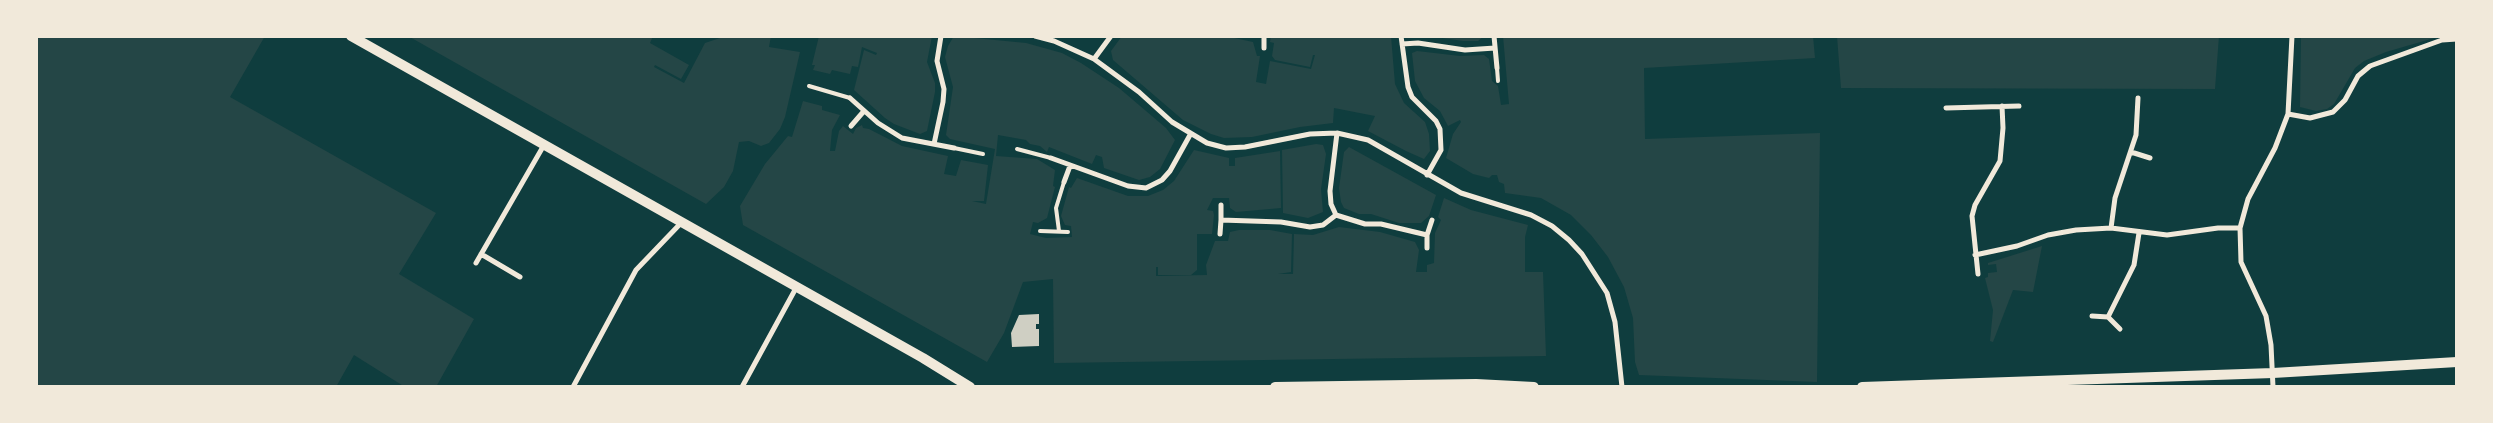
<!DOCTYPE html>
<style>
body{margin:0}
#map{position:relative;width:2493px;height:423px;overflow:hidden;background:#0f3d3e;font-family:"Titillium Web",sans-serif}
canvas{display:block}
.frame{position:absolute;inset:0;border:38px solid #f1e9da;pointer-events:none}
</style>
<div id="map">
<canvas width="2493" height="423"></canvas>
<div class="frame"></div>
</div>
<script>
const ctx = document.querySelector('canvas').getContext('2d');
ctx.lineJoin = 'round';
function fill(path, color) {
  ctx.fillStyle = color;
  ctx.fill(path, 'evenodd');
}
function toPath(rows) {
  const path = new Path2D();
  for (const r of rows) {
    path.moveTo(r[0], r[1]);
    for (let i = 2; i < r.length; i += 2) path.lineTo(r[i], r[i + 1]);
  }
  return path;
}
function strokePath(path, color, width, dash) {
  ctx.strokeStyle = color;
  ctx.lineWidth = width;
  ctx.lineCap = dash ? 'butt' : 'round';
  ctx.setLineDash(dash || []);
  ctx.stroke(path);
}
fill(toPath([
 [36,36,265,36,230,97,436,213,399,274,474,319,436,387,405,387,354,355,336,387,36,387],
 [408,36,653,36,650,43,689,65,681,79,655,65,654,67,684,83,705,43,720,38,717,36,771,36,769,47,800,52,785,117,780,129,769,143,761,146,749,141,739,142,733,171,724,187,706,204],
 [819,36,932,36,927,62,935,83,935,92,927,131,920,134,894,124,885,118,854,90,864,50,876,55,877,53,862,47,858,67,852,66,850,74,832,70,830,74,813,70,815,65,812,65],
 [954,36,1026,43,1062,53,1081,63,1119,88,1166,128,1175,140,1160,169,1150,177,1139,180,1104,168,1102,157,1096,155,1092,164,1049,147,1047,152,1040,146,1030,144,1026,140,998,135,996,156,1037,159,1055,170,1053,186,1055,187,1047,218,1038,223,1033,222,1030,234,1046,238,1072,237,1071,226,1065,225,1061,216,1069,187,1071,188,1077,178,1128,196,1148,196,1163,190,1174,181,1194,150,1229,158,1229,166,1235,166,1235,158,1280,151,1281,208,1236,212,1230,208,1229,198,1213,198,1207,210,1213,211,1214,215,1212,234,1197,234,1197,270,1191,275,1158,275,1158,267,1156,267,1156,276,1207,275,1206,265,1215,241,1228,241,1230,232,1239,230,1270,230,1292,234,1291,272,1278,274,1293,274,1294,234,1313,235,1339,227,1380,232,1415,242,1419,250,1416,272,1427,272,1427,265,1434,263,1435,233,1441,220,1438,217,1444,198,1471,210,1528,225,1525,237,1525,272,1543,272,1546,356,1054,363,1053,279,1023,282,1004,333,987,362,743,225,740,206,765,164,788,136,792,137,803,101,822,106,822,110,840,115,832,130,830,151,835,151,839,131,843,126,853,134,856,128,862,125,863,128,869,129,902,146,948,156,944,174,956,176,961,160,988,165,984,201,972,201,986,204,995,149,950,139,946,135,953,87,945,57,948,46],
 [1122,36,1225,36,1253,42,1257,56,1260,56,1256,82,1266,84,1270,61,1311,69,1315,55,1313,55,1310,67,1275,60,1272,56,1274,43,1270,42,1271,36,1391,36,1395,84,1404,103,1425,122,1429,134,1430,151,1424,159,1406,151,1368,131,1375,116,1334,108,1333,123,1300,127,1252,137,1224,138,1211,134,1183,120,1113,60,1111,51],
 [1429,36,1484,36,1478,41,1463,41],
 [1503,36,1813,36,1815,58,1644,68,1645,139,1820,133,1817,382,1639,375,1635,362,1633,318,1624,287,1608,257,1591,235,1571,215,1541,198,1505,193,1504,184,1499,182,1497,175,1492,175,1489,178,1473,174,1446,158,1453,134,1461,122,1460,120,1448,126,1440,111,1424,98,1415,81,1412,53,1417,51,1460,56,1484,55,1489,59,1492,81,1498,86,1501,105,1509,104],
 [1837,36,2219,36,2215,89,1841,88],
 [2301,36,2441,36,2386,52,2364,61,2355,68,2334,104,2327,109,2316,111,2300,107],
 [1316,144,1323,145,1326,154,1321,189,1323,212,1308,218,1283,213,1282,150],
 [1349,147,1436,195,1429,216,1421,223,1399,223,1371,214,1359,214,1344,208,1341,202,1339,188,1344,152],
 [2042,246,2033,292,2013,290,1993,342,1990,341,1993,310,1985,278,1988,277,1988,273,1997,272,1996,264,1988,265,1988,263]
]), '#244646');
fill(toPath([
 [1039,314,1039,324,1036,324,1036,329,1039,329,1039,346,1012,347,1011,333,1019,315]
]), '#cfcfc3');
strokePath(toPath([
 [1497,68,1498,81],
 [809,86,850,98],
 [954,148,983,154],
 [1017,149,1051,158],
 [1040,231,1068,232],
 [1059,231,1056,208,1064,182]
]), '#f1e9da', 4);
strokePath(toPath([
 [1035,36,1054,41,1094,59,1139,92,1172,122,1207,143,1226,148,1245,147,1310,134,1337,133,1368,140,1461,193,1531,215,1552,226,1569,240,1582,254,1607,293,1615,322,1622,387],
 [1264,36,1264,48],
 [1401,36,1408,87,1412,97,1436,121,1440,129,1441,150,1427,175],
 [1494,36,1497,68],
 [1402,44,1418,43,1465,50,1495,48],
 [1094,59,1111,36],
 [850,98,878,123,902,138,954,148],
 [1946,108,2019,106],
 [2288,114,2310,118,2333,112,2345,100,2358,76,2370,66,2442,40,2457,39],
 [851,126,864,111],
 [1337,133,1330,191,1331,204,1336,215,1365,224,1381,224,1427,235],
 [934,144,943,102,944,89,937,61,941,36],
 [2131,152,2150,158],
 [1051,158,1128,186,1146,188,1162,180,1170,171,1190,135],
 [1064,182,1070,166],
 [1221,220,1221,205],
 [2111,228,2115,198,2136,135,2138,98],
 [1220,234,1221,220,1281,222,1310,227,1323,225,1336,215],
 [1427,248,1427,235,1432,220],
 [481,254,520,277],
 [1975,255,2017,246,2048,235,2076,230,2111,228,2167,235,2218,228,2240,228],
 [476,263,544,145],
 [1978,274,1972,216,1975,205,2000,161,2003,128,2002,106],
 [2092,316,2108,317,2120,329],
 [2108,317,2134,265,2139,233],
 [573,387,636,270,681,223],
 [742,387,796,288],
 [2273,387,2271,345,2266,316,2241,262,2240,228,2248,199,2275,148,2288,114,2292,36]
]), '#f1e9da', 5);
strokePath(toPath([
 [351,36,923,358,970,387],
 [1275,387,1476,384,1534,387],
 [1862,387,2273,373,2457,362]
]), '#f1e9da', 10);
</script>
